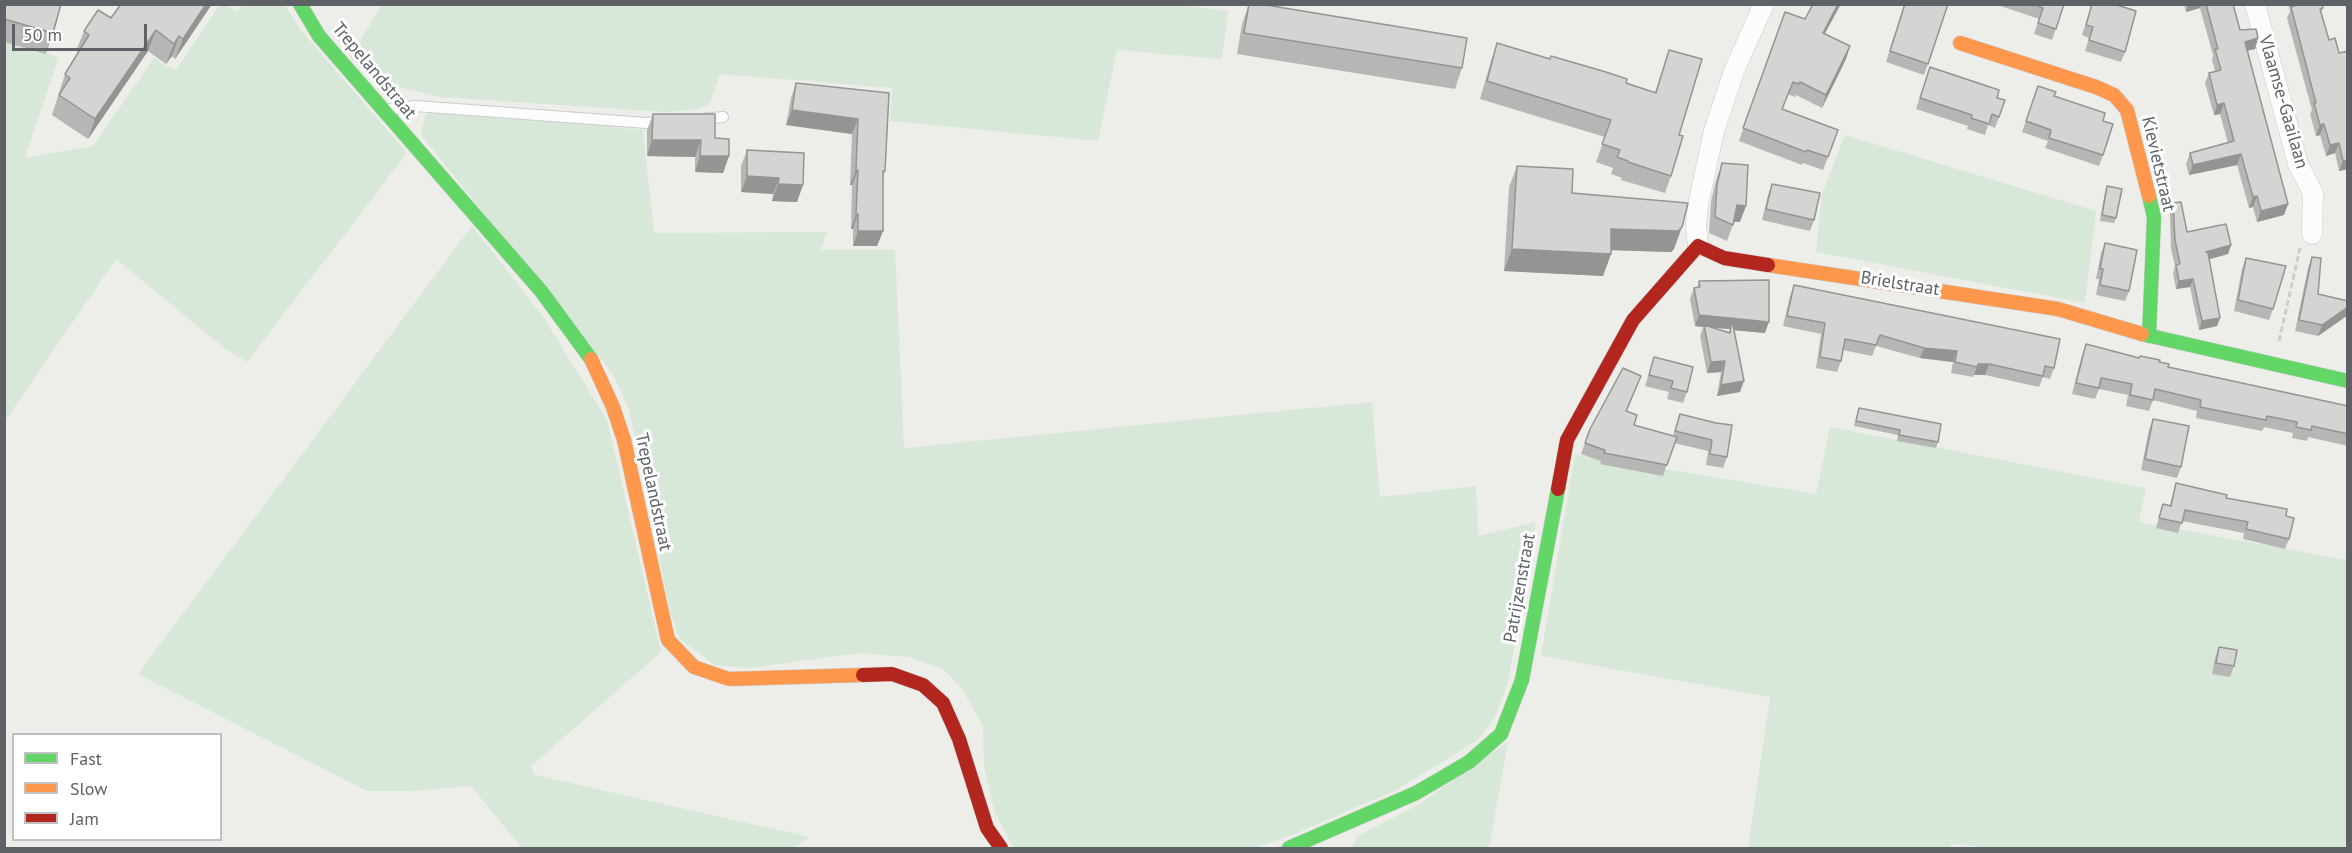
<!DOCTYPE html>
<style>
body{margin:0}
#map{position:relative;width:2352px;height:853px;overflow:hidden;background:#edede9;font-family:"PT Sans",sans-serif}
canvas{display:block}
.frame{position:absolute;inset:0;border:6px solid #5e6166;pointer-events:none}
.legend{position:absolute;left:12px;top:733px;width:210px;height:108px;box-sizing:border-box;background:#fff;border:2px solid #bfc0c2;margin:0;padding:8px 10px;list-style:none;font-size:18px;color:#5e6166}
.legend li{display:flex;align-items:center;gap:12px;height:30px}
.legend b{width:30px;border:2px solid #bfc0c2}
.scale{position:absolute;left:12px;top:24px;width:135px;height:27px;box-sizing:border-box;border:3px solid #5e6166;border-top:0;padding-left:8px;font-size:18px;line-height:21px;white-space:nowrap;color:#5e6166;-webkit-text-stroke:4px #fff;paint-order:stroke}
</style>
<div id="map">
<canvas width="2352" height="853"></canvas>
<div class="frame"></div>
<ul class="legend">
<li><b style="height:8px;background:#63d668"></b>Fast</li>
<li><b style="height:8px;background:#ff974d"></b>Slow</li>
<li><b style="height:8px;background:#b3261e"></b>Jam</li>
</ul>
<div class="scale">50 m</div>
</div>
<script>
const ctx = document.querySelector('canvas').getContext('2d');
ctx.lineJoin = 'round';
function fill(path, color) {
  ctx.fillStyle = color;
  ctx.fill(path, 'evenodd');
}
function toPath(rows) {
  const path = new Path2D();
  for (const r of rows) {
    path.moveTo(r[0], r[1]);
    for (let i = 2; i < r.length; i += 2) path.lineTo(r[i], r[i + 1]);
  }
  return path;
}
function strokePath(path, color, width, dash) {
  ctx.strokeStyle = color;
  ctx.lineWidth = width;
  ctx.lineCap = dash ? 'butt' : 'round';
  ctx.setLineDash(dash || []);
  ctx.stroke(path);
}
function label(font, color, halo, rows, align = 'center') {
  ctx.font = font + ' "PT Sans",sans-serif';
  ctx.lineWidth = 6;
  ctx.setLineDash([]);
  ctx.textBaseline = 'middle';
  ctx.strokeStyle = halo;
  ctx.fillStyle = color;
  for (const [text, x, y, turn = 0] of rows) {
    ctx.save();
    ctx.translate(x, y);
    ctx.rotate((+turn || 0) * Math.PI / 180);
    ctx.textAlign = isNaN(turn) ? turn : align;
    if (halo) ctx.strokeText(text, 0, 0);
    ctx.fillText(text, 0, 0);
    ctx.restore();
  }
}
fill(toPath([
 [1168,4,1228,11,1222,59,1117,50,1098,141,890,121,892,88,720,74,710,104,699,109,666,112,440,97,400,87,378,79,361,68,350,57,382,5],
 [220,5,226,5,237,12,243,5,285,5,299,28,407,153,247,362,223,347,116,259,5,421,5,41,59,57,25,158,93,146,154,58,175,71],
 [438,109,643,130,654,233,827,232,821,250,895,250,904,448,1372,402,1380,497,1476,486,1478,536,1536,522,1508,682,1495,717,1478,740,1396,790,1297,833,1255,848,1014,848,995,813,984,766,983,726,962,689,942,668,908,657,860,653,748,668,715,665,680,639,671,616,629,409,613,374,421,135,425,116],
 [1845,135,2096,211,2085,303,1816,252,1822,194],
 [472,226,542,315,607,420,661,652,530,767,535,775,809,837,795,848,522,848,471,786,413,791,367,791,138,674],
 [1830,427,2146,488,2139,522,2347,560,2347,848,1991,848,1951,844,1950,848,1748,848,1770,697,1541,656,1575,454,1816,494],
 [1508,742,1489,848,1352,848,1357,836,1416,806]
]), '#d8e8d8');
const lane = toPath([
 [385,110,415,106,647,123,663,122],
 [702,119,723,117]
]);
const street = toPath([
 [2255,4,2298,164,2313,193,2312,234],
 [1698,246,1696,225,1698,205,1714,131,1734,71,1764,4]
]);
const fast = toPath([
 [300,4,319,36,541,291,591,359],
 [2149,196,2154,217,2149,336],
 [2142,334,2348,381],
 [1289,848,1416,793,1469,762,1501,734,1522,680,1558,489]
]);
const slow = toPath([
 [1960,43,2096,87,2114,95,2127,110,2149,196],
 [1768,265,2058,309,2142,334],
 [591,359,613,407,624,440,668,640,694,667,729,679,863,675]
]);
const jam = toPath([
 [1558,489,1567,440,1633,320,1698,246,1724,258,1768,265],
 [863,675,892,674,923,685,943,703,959,739,987,828,1001,848]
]);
strokePath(lane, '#cbcbcb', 12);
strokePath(street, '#cbcbcb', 21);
strokePath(fast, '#cacbcb', 15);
strokePath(slow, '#cacbcb', 15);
strokePath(jam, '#cacbcb', 15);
strokePath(toPath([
 [2279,341,2300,248]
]), '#cacecc', 3, [6, 3]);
strokePath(lane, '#fcfcfc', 10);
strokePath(street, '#fcfcfc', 20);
strokePath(fast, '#63d668', 14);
strokePath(slow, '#ff974d', 14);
strokePath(jam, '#b3261e', 14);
fill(toPath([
 [4,4,53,33,46,54,4,42],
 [212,4,175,59,172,56,166,64,148,51,88,139,52,115,65,74,78,52,76,51,84,31,111,18],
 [1249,4,1462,68,1455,89,1237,54,1242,24],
 [1904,4,1948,4,1924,75,1886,62],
 [1995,4,2064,4,2052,40,2034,34,2039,19],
 [2092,4,2125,52,2121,62,2085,51,2089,38,2082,35],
 [2184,4,2233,4,2240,30,2258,38,2255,49,2247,51,2288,204,2284,215,2257,222,2253,207,2249,208,2237,165,2189,175,2186,164,2190,153,2228,143,2220,114,2214,115,2205,83,2209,73,2215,71,2212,60,2213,55,2200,8,2186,12],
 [2288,4,2324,4,2321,13,2348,169,2339,171,2335,153,2326,156,2320,135,2316,136,2310,114,2312,110,2287,18,2290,11],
 [1785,12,1825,34,1850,46,1846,59,1822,108,1796,95,1795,97,1788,94,1783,109,1838,130,1823,170,1803,163,1802,165,1739,141],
 [1497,43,1655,92,1669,50,1679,135,1671,176,1665,193,1621,180,1622,178,1611,174,1613,168,1596,162,1605,137,1480,99,1491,61],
 [1930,67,1997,98,2005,100,1995,128,1988,125,1985,135,1967,129,1968,126,1916,109],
 [796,83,889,93,885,171,883,179,883,231,877,246,853,246,853,229,851,229,852,185,850,185,852,134,786,125,791,98],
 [2038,86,2054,96,2103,121,2103,155,2099,166,2045,148,2048,141,2022,132],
 [653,114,715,138,729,156,723,173,695,172,695,157,647,156,647,130],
 [747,150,804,153,797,202,772,201,773,194,741,192,741,166],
 [1722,163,1740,222,1734,222,1727,241,1709,233,1711,201,1716,180],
 [1517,166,1572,193,1674,249,1671,252,1611,250,1611,254,1603,276,1504,271,1509,187],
 [1772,184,1814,220,1810,231,1762,220,1768,195],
 [2107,186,2116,218,2114,223,2100,221,2105,192],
 [2173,203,2187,232,2231,245,2228,254,2209,259,2220,318,2217,326,2199,330,2190,287,2176,289,2173,273,2175,266,2171,249,2170,212],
 [2105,243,2129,291,2125,301,2096,295,2099,279,2096,279,2101,253],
 [2312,257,2318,294,2348,301,2348,315,2318,336,2295,331,2308,268],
 [2246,258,2273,309,2269,320,2234,311,2242,269],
 [1699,281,1765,333,1734,330,1740,392,1717,396,1721,372,1707,373,1700,336,1703,327,1695,326,1690,299,1694,288,1697,288],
 [1714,328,1730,329,1729,332],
 [1794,285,2054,368,2050,379,2043,377,2039,387,1985,375,1974,375,1973,377,1951,373,1953,362,1920,358,1876,346,1872,356,1843,350,1841,361,1837,372,1816,368,1821,334,1783,326,1790,296],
 [2086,344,2139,358,2159,362,2168,367,2348,406,2348,446,2308,437,2307,441,2292,438,2293,433,2264,427,2262,431,2196,418,2197,411,2153,400,2149,411,2126,406,2128,395,2099,389,2095,399,2072,394,2082,355],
 [1654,357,1687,392,1683,403,1667,399,1669,392,1645,386],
 [1641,376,1627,411,1634,425,1673,436,1680,414,1716,423,1727,457,1723,468,1706,465,1708,451,1674,443,1663,476,1600,464,1601,461,1581,454,1590,429],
 [1859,408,1938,442,1936,448,1897,441,1898,435,1854,426],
 [2153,419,2181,467,2177,478,2141,470,2149,430],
 [2176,483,2286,516,2289,539,2285,549,2243,539,2244,533,2182,521,2178,533,2156,528,2163,504,2170,505,2173,493],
 [2219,647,2234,666,2230,677,2212,674,2215,658]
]), '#b6b6b5');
fill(toPath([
 [206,4,212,4,175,59,183,39],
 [1838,4,1841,4,1818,46,1823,33],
 [2188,4,2201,4,2200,8,2186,12],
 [156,30,148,51,88,139,95,119],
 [179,36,172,56,166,64,174,44],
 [2258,38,2255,49,2241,52,2245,42],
 [1850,46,1846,59,1822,108,1826,95],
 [2224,103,2220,114,2214,115,2217,105],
 [792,110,858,119,852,134,786,125],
 [2324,124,2320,135,2316,136,2320,125],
 [652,140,701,140,695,157,647,156],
 [2339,143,2335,153,2326,156,2330,145],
 [2241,154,2237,165,2189,175,2193,165],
 [700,156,729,156,723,173,695,172],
 [2348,160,2348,169,2339,171,2343,161],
 [856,170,858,170,852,185,850,185],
 [747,176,779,178,773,194,741,192],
 [778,184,803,185,797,202,772,201],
 [2257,196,2253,207,2249,208,2253,197],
 [2288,204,2284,215,2257,222,2261,211],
 [1737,205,1746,206,1740,222,1731,221],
 [856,214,858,214,853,229,851,229],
 [1682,227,1674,249,1671,252,1604,250,1611,229],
 [858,231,883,231,877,246,853,246],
 [2231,245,2228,254,2203,261,2206,252],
 [1512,249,1611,254,1603,276,1504,271],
 [2193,279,2190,287,2176,289,2179,281],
 [2348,307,2348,315,2318,336,2322,325],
 [1699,315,1769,322,1765,333,1731,330,1731,325,1730,329,1704,327,1704,325,1703,327,1695,326],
 [2220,318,2217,326,2199,330,2202,321],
 [1924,348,1957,351,1953,362,1920,358],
 [1725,361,1721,372,1707,373,1711,362],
 [1978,364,1989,364,1985,375,1974,375],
 [1744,381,1740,392,1717,396,1721,385]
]), '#949493');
const building = toPath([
 [4,4,61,4,53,33,4,19,4,4],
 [121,4,206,4,183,39,179,36,174,44,156,30,95,119,59,95,70,78,65,74,89,35,84,31,98,10,111,18,121,4],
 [1249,4,1260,4,1467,38,1462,68,1244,33,1249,4],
 [1813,4,1838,4,1823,33,1850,46,1826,95,1800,82,1799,84,1793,82,1782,109,1838,130,1828,157,1807,150,1806,152,1743,128,1785,12,1805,19,1813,4],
 [1905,4,1948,4,1928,64,1890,51,1905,4],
 [2033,4,2064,4,2056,29,2038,23,2043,8,2033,4],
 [2092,4,2114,4,2136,11,2125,52,2089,40,2093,27,2086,25,2092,4],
 [2206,4,2233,4,2240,30,2256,29,2258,38,2245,42,2288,204,2261,211,2257,196,2253,197,2241,154,2193,165,2190,153,2234,141,2224,103,2217,105,2209,73,2221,70,2215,49,2218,49,2206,4],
 [2294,4,2322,4,2323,8,2320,9,2329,40,2335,38,2339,53,2348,51,2348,160,2343,161,2339,143,2330,145,2324,124,2320,125,2314,103,2316,103,2291,7,2295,6,2294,4],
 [1497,43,1550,59,1551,56,1606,72,1627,79,1626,83,1656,93,1669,50,1702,59,1679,135,1683,136,1671,176,1628,162,1628,161,1617,157,1620,150,1602,144,1611,120,1487,81,1497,43],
 [1930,67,1999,90,1997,98,2005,100,1999,117,1992,114,1989,124,1971,118,1972,115,1920,98,1930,67],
 [796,83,889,93,885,171,883,171,883,231,858,231,858,214,856,214,858,170,856,170,858,119,792,110,796,83],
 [2038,86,2056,92,2054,96,2105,113,2103,121,2113,124,2103,155,2049,138,2051,130,2026,121,2038,86],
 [653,114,715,114,715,138,729,139,729,156,700,156,701,140,652,140,653,114],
 [747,150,804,153,803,185,778,184,779,178,747,176,747,150],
 [1722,163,1748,165,1746,206,1737,205,1733,225,1715,217,1717,185,1722,163],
 [1517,166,1573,169,1572,193,1688,203,1682,227,1678,231,1611,229,1611,254,1512,249,1517,166],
 [1772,184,1820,193,1814,220,1766,209,1772,184],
 [2107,186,2122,189,2116,218,2102,215,2107,186],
 [2181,202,2187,232,2226,224,2231,245,2206,252,2208,253,2220,318,2202,321,2193,279,2179,281,2176,265,2180,264,2175,240,2173,203,2181,202],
 [2105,243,2137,250,2129,291,2100,285,2103,269,2100,269,2105,243],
 [2312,257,2321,258,2318,294,2348,301,2348,307,2322,325,2299,320,2312,257],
 [2246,258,2286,266,2273,309,2238,300,2246,258],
 [1769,280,1769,322,1699,315,1694,288,1700,287,1699,281,1769,280],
 [1794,285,2060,339,2054,368,2045,366,2043,376,1989,364,1978,364,1977,367,1955,362,1957,351,1924,348,1880,335,1876,345,1845,339,1841,361,1820,357,1825,323,1787,316,1794,285],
 [1704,325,1730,333,1731,325,1733,325,1744,381,1721,385,1725,361,1711,362,1704,325],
 [2086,344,2139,358,2140,356,2160,360,2159,362,2169,364,2168,367,2348,406,2348,434,2312,426,2311,430,2296,427,2297,422,2267,416,2266,420,2200,407,2201,400,2155,389,2153,400,2130,395,2132,384,2101,378,2099,388,2076,383,2086,344],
 [1654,357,1693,367,1687,392,1671,388,1673,381,1649,375,1654,357],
 [1623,368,1641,376,1626,411,1637,415,1634,425,1677,437,1667,465,1604,453,1605,450,1585,443,1590,429,1623,368],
 [1859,408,1941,424,1938,442,1899,435,1900,430,1856,421,1859,408],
 [1680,414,1716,423,1732,425,1727,457,1710,454,1712,440,1675,431,1680,414],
 [2153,419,2189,426,2181,467,2145,459,2153,419],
 [2176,483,2227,495,2226,498,2287,509,2286,516,2294,518,2289,539,2246,529,2248,522,2185,510,2182,523,2159,518,2163,504,2171,506,2176,483],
 [2219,647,2237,650,2234,666,2216,663,2219,647]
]);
fill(building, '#d4d4d2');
strokePath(building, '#949493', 1.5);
label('18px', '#5e6166', '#fff', [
 ["Trepelandstraat",374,71,50],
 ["Vlaamse-Gaailaan",2283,102,74],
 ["Kievietstraat",2158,164,77],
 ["Brielstraat",1900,284,9],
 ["Trepelandstraat",653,492,78],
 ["Patrijzenstraat",1520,588,-80]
]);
</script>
